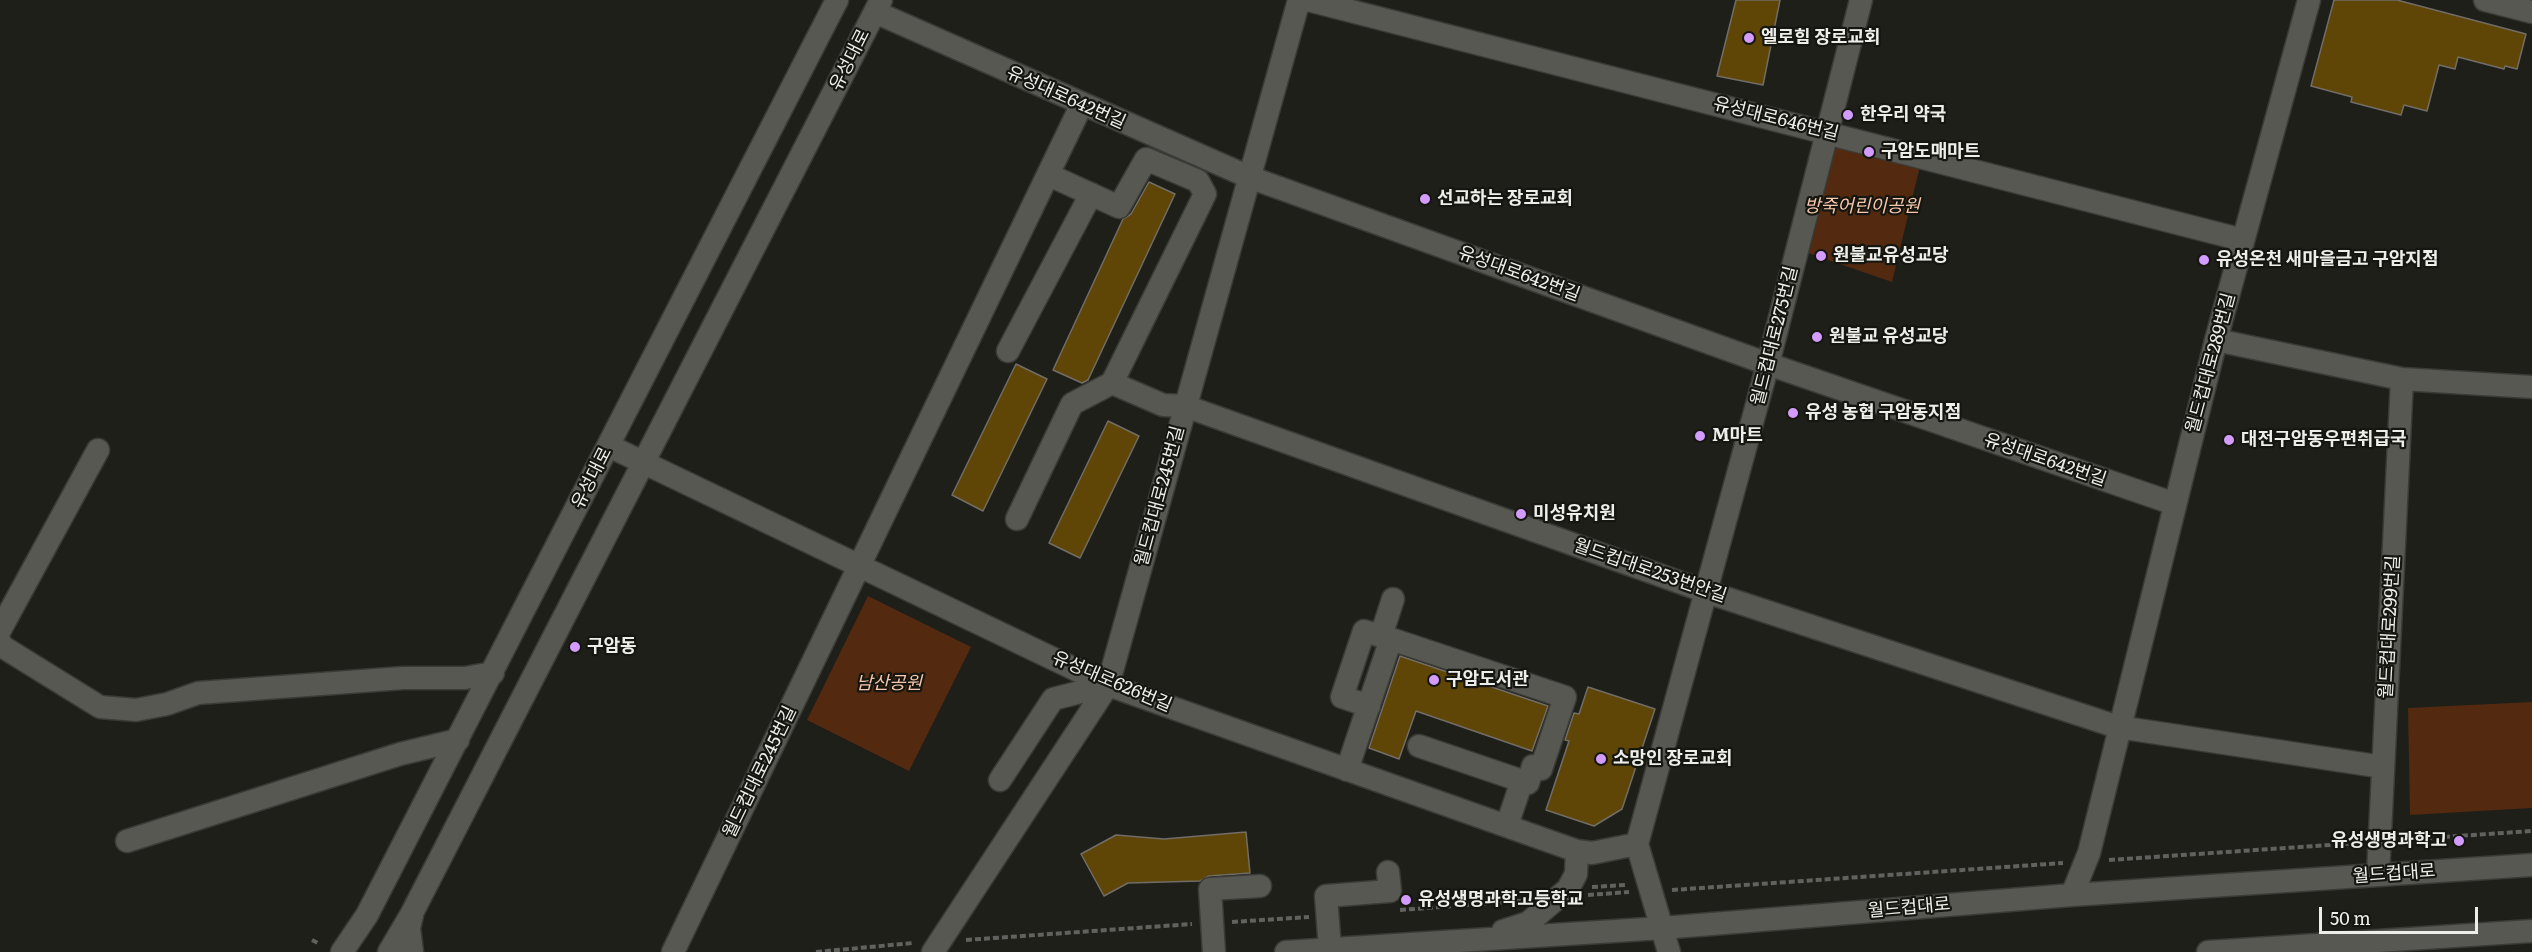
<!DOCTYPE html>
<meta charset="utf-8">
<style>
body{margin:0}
#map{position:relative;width:2532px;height:952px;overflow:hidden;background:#1e1f19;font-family:Literata,serif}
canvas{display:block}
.scale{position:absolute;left:2319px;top:907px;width:159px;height:27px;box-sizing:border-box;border:3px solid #edeeea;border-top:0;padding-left:8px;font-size:18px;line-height:21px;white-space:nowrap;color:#edeeea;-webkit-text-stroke:4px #151610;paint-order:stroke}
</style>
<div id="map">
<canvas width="2532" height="952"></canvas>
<div class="scale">50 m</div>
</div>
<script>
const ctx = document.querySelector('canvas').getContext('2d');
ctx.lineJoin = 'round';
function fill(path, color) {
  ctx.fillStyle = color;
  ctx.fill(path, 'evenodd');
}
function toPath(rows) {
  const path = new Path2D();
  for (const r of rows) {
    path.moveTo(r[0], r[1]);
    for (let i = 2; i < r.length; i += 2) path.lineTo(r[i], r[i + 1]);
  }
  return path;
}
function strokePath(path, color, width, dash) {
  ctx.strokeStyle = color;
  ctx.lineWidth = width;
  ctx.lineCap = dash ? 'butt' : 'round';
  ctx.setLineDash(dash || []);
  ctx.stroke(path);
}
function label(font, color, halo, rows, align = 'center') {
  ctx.font = font + ' Literata,"Noto Sans KR",serif';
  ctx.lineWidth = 4.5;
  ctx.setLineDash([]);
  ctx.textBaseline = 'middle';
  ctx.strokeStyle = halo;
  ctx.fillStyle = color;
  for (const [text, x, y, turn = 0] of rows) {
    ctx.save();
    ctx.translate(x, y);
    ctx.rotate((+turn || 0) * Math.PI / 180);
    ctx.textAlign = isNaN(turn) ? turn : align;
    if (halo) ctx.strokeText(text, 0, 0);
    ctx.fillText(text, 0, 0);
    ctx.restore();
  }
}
fill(toPath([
 [1827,144,1920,166,1892,282,1805,252],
 [868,596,971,647,909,771,807,720],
 [2532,702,2532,808,2410,815,2408,708]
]), '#532910');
const building = toPath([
 [1736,0,1780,0,1763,85,1717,76,1736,0],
 [2334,0,2397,0,2526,34,2517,69,2505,66,2504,69,2458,57,2455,69,2439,65,2427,111,2404,105,2401,115,2351,102,2352,97,2311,86,2334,0],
 [1149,182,1175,194,1088,380,1082,383,1053,370,1123,219,1131,214,1149,182],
 [1016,364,1047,379,983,511,952,495,1016,364],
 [1108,421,1139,436,1080,558,1049,543,1108,421],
 [1400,656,1548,706,1532,751,1416,711,1399,759,1369,748,1400,656],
 [1588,687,1655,709,1622,809,1594,826,1546,810,1569,741,1565,740,1574,713,1579,714,1588,687],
 [1246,832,1250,873,1209,876,1200,881,1128,883,1104,896,1081,854,1116,835,1164,839,1246,832]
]);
fill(building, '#5f4506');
strokePath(building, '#716d67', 1.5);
const minor = toPath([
 [1308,0,2243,240],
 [2485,0,2532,12],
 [875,12,1249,177,1768,364,2175,504],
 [1049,175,1119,207,1146,159,1198,181,1205,194,1112,383,1163,405,1185,406,1707,592,2118,727,2383,767],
 [2216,340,2402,379,2532,387],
 [1008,351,1091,194],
 [609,446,1108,685,1577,851,1592,853,1637,844],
 [1017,519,1072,404,1112,383],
 [0,630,98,450],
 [1381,636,1393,599],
 [0,642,0,645,100,707,136,710,167,704,198,693,403,678,465,678,493,673],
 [1369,706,1342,697,1364,631,1391,639],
 [1419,746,1522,781],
 [1347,770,1391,639,1565,697,1541,769,1533,766,1528,783,1522,781,1507,825],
 [1000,780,1053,699,1108,685],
 [127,841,400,754,458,740],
 [1637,844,1768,364,1861,0],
 [1637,844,1669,952],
 [2378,875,2402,379],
 [2072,895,2089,853,2216,340,2309,0],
 [412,915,409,928,412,952],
 [1503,931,1528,923,1568,889,1576,874,1577,851],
 [1330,949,1326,896,1390,891,1388,872],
 [342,952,367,915,837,0],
 [389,952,412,913,881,0],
 [673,952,1081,106],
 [933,952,1108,685,1299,0],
 [1214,952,1210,889,1260,886],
 [1286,952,1662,928,2072,895,2532,865],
 [2208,952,2532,931]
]);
strokePath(minor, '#3a3b37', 25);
strokePath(toPath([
 [2399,840,2532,831],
 [2109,860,2359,843],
 [1592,887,1625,885],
 [1672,890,2063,863],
 [1588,895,1629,892],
 [1400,910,1521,901],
 [1232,922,1309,917],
 [312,940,318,943],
 [966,940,1192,924],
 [816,952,913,943]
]), '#61625d', 4, [6, 3]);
strokePath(minor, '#565851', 22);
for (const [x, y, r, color] of [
 [1749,38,6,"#d39cfc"],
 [1848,115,6,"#d39cfc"],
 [1869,152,6,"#d39cfc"],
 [1425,199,6,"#d39cfc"],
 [1821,256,6,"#d39cfc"],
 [2204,260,6,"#d39cfc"],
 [1817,337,6,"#d39cfc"],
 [1793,413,6,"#d39cfc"],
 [1700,436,6,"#d39cfc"],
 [2229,440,6,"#d39cfc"],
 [1521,514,6,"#d39cfc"],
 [575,647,6,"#d39cfc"],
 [1434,680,6,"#d39cfc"],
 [1601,759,6,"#d39cfc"],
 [2459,841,6,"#d39cfc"],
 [1406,900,6,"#d39cfc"]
]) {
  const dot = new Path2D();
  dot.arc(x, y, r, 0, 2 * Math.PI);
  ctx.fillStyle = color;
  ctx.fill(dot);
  strokePath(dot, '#151610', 2);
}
label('bold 18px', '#edeeea', '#151610', [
 ["엘로힘 장로교회",1761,38],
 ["한우리 약국",1860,115],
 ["구암도매마트",1881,152],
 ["선교하는 장로교회",1437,199],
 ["원불교유성교당",1833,256],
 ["유성온천 새마을금고 구암지점",2216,260],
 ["원불교 유성교당",1829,337],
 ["유성 농협 구암동지점",1805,413],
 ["M마트",1712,436],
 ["대전구암동우편취급국",2241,440],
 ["미성유치원",1533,514],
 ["구암동",587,647],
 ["구암도서관",1446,680],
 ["소망인 장로교회",1613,759],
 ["유성생명과학고",2447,841,"right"],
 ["유성생명과학고등학교",1418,900]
], 'left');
label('18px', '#edeeea', '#151610', [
 ["유성대로",850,60,-63],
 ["유성대로642번길",1066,98,24],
 ["유성대로646번길",1776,119,14],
 ["유성대로642번길",1519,274,20],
 ["월드컵대로275번길",1775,336,-76],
 ["월드컵대로289번길",2211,363,-75],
 ["유성대로642번길",2045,460,19],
 ["유성대로",592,478,-63],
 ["월드컵대로245번길",1160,496,-75],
 ["월드컵대로253번안길",1650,571,19],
 ["월드컵대로299번길",2390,627,-87],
 ["유성대로626번길",1112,682,23],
 ["월드컵대로245번길",760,772,-64],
 ["월드컵대로",2394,874,-4],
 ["월드컵대로",1909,908,-5]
]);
label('italic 18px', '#f8c7ad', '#151610', [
 ["방죽어린이공원",1862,207],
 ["남산공원",889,684]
]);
</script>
